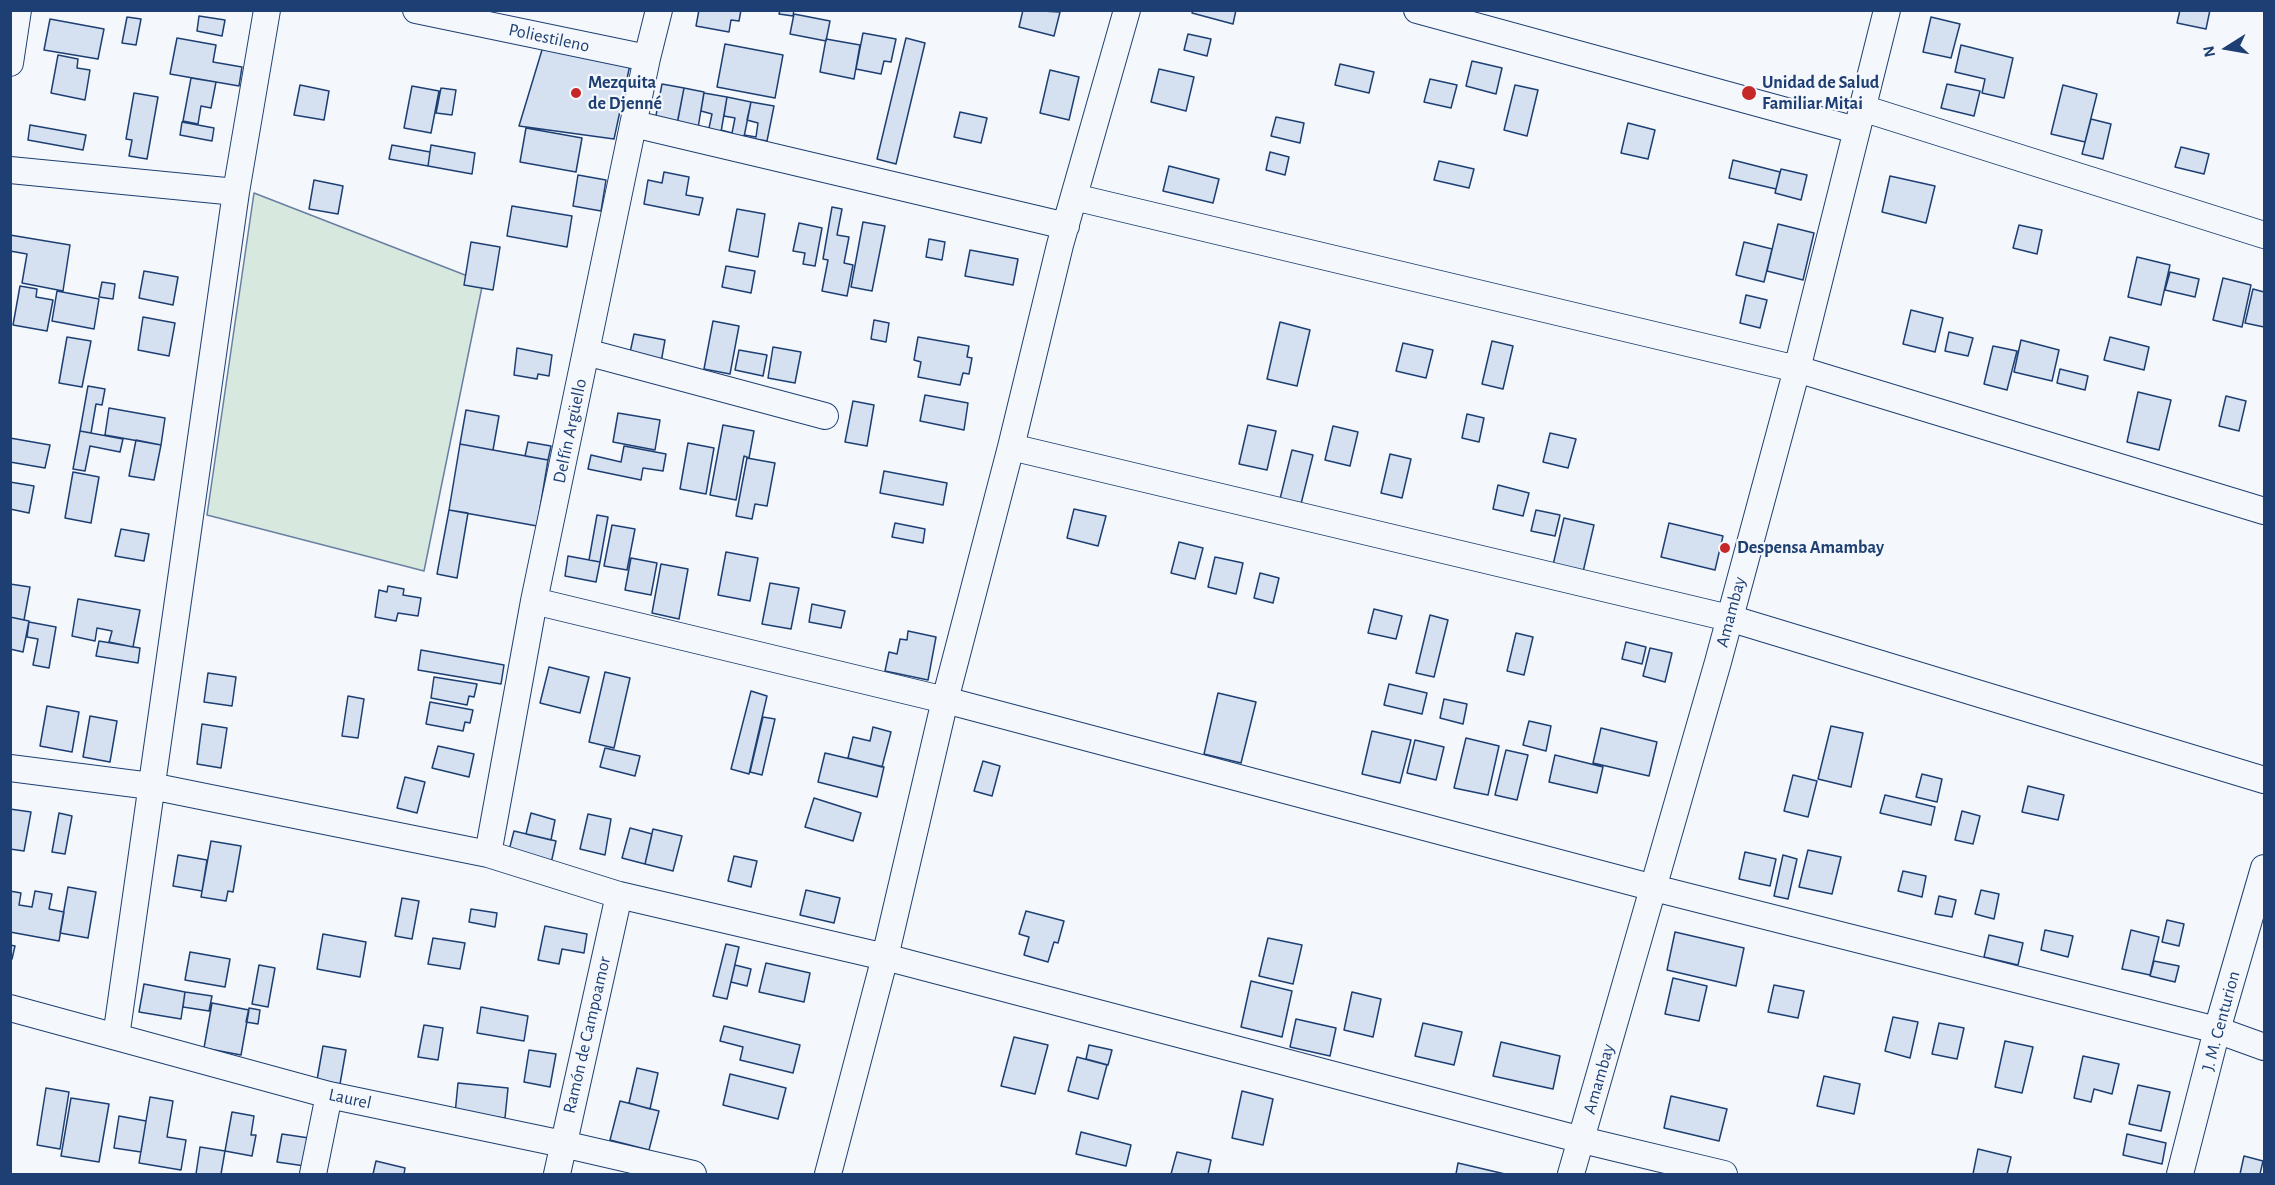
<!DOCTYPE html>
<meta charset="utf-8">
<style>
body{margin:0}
#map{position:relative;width:2275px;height:1185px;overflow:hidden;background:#f4f7fb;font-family:"Alegreya Sans",sans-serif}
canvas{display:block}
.frame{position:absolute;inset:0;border:12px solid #1d3f73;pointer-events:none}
.north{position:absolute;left:2197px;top:18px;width:60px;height:60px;-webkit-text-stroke:4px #f4f7fb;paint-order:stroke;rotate:259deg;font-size:16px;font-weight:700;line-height:24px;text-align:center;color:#1d3f73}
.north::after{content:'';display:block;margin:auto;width:21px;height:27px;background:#1d3f73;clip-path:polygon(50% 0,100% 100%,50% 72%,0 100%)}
</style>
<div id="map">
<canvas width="2275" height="1185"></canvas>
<div class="frame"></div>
<div class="north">N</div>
</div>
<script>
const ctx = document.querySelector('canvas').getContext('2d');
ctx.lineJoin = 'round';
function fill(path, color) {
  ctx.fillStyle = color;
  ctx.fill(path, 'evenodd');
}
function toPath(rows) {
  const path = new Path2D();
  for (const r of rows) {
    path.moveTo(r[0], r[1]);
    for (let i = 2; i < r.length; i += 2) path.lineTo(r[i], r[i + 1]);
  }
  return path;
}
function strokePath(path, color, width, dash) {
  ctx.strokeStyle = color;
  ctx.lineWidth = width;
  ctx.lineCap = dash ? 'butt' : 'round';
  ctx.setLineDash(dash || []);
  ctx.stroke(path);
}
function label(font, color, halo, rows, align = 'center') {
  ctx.font = font + ' "Alegreya Sans",sans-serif';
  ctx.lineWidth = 4.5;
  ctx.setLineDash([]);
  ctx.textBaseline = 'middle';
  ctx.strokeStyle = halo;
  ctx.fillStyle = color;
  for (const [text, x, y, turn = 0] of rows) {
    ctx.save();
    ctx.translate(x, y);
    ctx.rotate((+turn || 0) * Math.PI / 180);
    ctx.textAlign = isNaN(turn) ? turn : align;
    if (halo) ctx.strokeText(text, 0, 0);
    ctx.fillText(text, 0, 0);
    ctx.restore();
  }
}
const green = toPath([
 [254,193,483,282,424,571,207,515,254,193]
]);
fill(green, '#d7e8df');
strokePath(green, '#687fa3', 1.5);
const building = toPath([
 [699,10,741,10,739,21,731,20,729,32,696,26,699,10],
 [780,10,794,10,793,16,779,14,780,10],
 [1023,10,1060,12,1054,36,1019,27,1023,10],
 [1193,10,1236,10,1233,24,1192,13,1193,10],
 [2180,10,2210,10,2206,29,2177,23,2180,10],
 [794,14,830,21,826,41,790,34,794,14],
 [199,16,225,20,222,36,197,31,199,16],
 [127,17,141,19,136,45,122,43,127,17],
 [1931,17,1960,24,1951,58,1923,52,1931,17],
 [50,19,104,29,98,59,44,50,50,19],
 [863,33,896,39,891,62,884,61,881,74,856,69,863,33],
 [1188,34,1211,39,1207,56,1184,50,1188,34],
 [177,38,216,45,213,62,242,67,239,86,170,74,177,38],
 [906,38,925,43,896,164,877,159,906,38],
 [826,39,860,45,854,79,820,72,826,39],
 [545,40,631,60,614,139,519,126,545,40],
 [725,44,783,55,775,98,717,87,725,44],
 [1961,45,2013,58,2004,98,1982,93,1985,79,1955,72,1961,45],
 [58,55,78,59,77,68,90,70,85,100,51,93,58,55],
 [1472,61,1502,68,1496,94,1466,86,1472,61],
 [1340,64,1374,72,1369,93,1335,85,1340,64],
 [1159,69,1194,77,1186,111,1151,102,1159,69],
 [1050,70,1079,77,1069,120,1040,113,1050,70],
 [191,78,216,82,211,108,201,106,198,124,183,121,191,78],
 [1430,79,1457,85,1451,108,1424,102,1430,79],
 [662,84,684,88,676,130,654,126,662,84],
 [1947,84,1980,91,1974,116,1941,108,1947,84],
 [300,85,329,91,324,120,294,115,300,85],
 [1515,85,1538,90,1527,136,1504,130,1515,85],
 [2063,85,2097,94,2085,142,2051,134,2063,85],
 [412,86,439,91,431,133,404,128,412,86],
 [441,88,456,90,452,115,436,113,441,88],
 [684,88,704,92,698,128,677,124,684,88],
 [134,93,158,97,147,159,129,156,132,140,126,139,134,93],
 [704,93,727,97,721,132,698,128,698,126,709,128,712,114,701,111,704,93],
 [727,97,751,102,744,137,721,132,721,130,732,133,735,118,724,116,727,97],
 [751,102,774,106,767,141,744,137,744,135,756,137,758,123,747,120,751,102],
 [960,112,987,118,981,143,954,137,960,112],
 [1276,117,1304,123,1300,143,1271,136,1276,117],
 [2091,119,2111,124,2103,159,2082,154,2091,119],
 [182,122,214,128,212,141,180,135,182,122],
 [1628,123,1655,130,1648,159,1621,153,1628,123],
 [30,125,86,135,83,150,28,140,30,125],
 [526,128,582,138,576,172,520,162,526,128],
 [392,145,430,152,428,166,389,159,392,145],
 [431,145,475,153,472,174,428,166,431,145],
 [2181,147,2209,154,2204,174,2175,167,2181,147],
 [1270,152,1289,157,1285,175,1266,170,1270,152],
 [1733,160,1780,172,1776,189,1729,178,1733,160],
 [1439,161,1474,169,1469,188,1434,180,1439,161],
 [1169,166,1219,179,1213,203,1163,191,1169,166],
 [1781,169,1807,175,1801,200,1775,193,1781,169],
 [664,172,689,177,686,195,703,198,699,215,644,204,648,180,662,183,664,172],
 [578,175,606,180,601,211,573,206,578,175],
 [1890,176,1935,186,1926,223,1882,212,1890,176],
 [314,180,343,186,338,214,309,209,314,180],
 [512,206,572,216,567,247,507,236,512,206],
 [832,207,842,209,837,235,849,237,844,263,853,265,847,296,822,291,828,260,823,259,832,207],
 [737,209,765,214,758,257,729,251,737,209],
 [863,222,885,226,872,291,851,287,863,222],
 [799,223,822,228,815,266,803,264,805,253,793,251,799,223],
 [1778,224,1814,233,1803,280,1767,271,1778,224],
 [2019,225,2042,230,2037,254,2013,248,2019,225],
 [10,235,70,245,63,291,22,283,27,254,10,251,10,235],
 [929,239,945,242,942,260,926,257,929,239],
 [471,242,500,247,493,290,464,285,471,242],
 [1744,242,1772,249,1764,282,1736,275,1744,242],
 [970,250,1018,259,1013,285,965,276,970,250],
 [2137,257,2170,265,2161,305,2128,297,2137,257],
 [726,266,755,271,751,293,722,287,726,266],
 [144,271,178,277,173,305,139,298,144,271],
 [2170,272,2199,279,2195,297,2165,290,2170,272],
 [2223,278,2251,285,2242,327,2213,320,2223,278],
 [102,282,115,284,113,299,99,297,102,282],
 [20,286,37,289,36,297,53,300,47,331,13,325,20,286],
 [2253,289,2264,292,2264,327,2245,323,2253,289],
 [57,291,99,299,94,329,52,321,57,291],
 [1746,295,1767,300,1760,328,1740,323,1746,295],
 [1911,310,1943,318,1935,352,1903,344,1911,310],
 [143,317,175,323,169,356,138,350,143,317],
 [874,320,889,323,886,342,871,339,874,320],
 [713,321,739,326,730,374,704,369,713,321],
 [1280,322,1310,330,1297,386,1267,379,1280,322],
 [1949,332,1973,338,1968,356,1945,351,1949,332],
 [634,334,665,340,660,368,628,362,634,334],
 [67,337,91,341,82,387,59,383,67,337],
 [918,337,969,346,967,357,972,358,969,374,963,373,960,385,918,377,921,362,914,360,918,337],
 [2110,337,2149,347,2144,370,2104,360,2110,337],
 [2021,340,2059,350,2052,381,2014,372,2021,340],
 [1492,341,1513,346,1503,389,1482,384,1492,341],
 [1403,343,1433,350,1426,378,1396,371,1403,343],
 [1993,346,2017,351,2007,390,1984,384,1993,346],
 [773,347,801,352,795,383,768,378,773,347],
 [517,348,552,355,549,376,538,374,537,379,514,375,517,348],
 [739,350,767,355,763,376,735,370,739,350],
 [2060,369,2088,376,2085,390,2057,383,2060,369],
 [88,386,105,389,102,405,96,404,91,433,80,431,88,386],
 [2138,392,2171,400,2159,450,2127,442,2138,392],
 [925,395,968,403,964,430,920,421,925,395],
 [2226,396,2246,401,2239,431,2219,426,2226,396],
 [853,401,874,405,867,446,845,442,853,401],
 [109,408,165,418,161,445,105,435,109,408],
 [466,410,499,416,493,450,460,444,466,410],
 [618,413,660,420,655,450,613,442,618,413],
 [1467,414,1484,418,1479,442,1462,438,1467,414],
 [723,425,754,431,749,458,744,456,736,500,710,495,723,425],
 [1248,425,1276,431,1267,470,1239,464,1248,425],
 [1333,426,1358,432,1350,466,1325,460,1333,426],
 [80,431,123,439,120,452,90,446,85,471,73,469,80,431],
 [1550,433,1576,439,1568,468,1543,462,1550,433],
 [10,438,50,445,45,468,10,462,10,438],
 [136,440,161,445,154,480,129,476,136,440],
 [528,442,551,446,548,460,525,456,528,442],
 [688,443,714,448,706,494,680,489,688,443],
 [460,444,548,460,537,526,449,510,460,444],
 [624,446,666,454,663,471,643,468,641,480,588,469,591,455,621,462,624,446],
 [1292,450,1313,455,1301,504,1280,499,1292,450],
 [1390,454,1411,459,1402,498,1381,493,1390,454],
 [747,458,775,463,767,506,755,504,752,519,736,516,747,458],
 [884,471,947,483,943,505,880,493,884,471],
 [73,472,99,477,91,523,65,518,73,472],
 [10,482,34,486,29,513,10,509,10,482],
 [1498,485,1529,493,1523,516,1493,509,1498,485],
 [1074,509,1106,516,1098,546,1067,538,1074,509],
 [449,510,468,513,457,578,437,574,449,510],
 [1536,510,1560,515,1555,536,1531,531,1536,510],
 [597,515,608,517,600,562,589,560,597,515],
 [1564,518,1594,525,1583,572,1553,565,1564,518],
 [895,523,925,529,923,543,892,537,895,523],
 [1669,523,1723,536,1715,570,1661,557,1669,523],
 [612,525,635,529,627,570,604,566,612,525],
 [121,529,149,534,144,561,115,556,121,529],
 [1179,542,1203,548,1195,579,1171,573,1179,542],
 [726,552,758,558,750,601,718,595,726,552],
 [568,556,600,562,596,582,565,576,568,556],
 [1215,557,1243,563,1236,594,1208,587,1215,557],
 [631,558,657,563,651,595,625,590,631,558],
 [661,564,688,569,679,619,652,613,661,564],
 [1260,573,1279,578,1273,603,1254,598,1260,573],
 [770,583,799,588,791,629,762,624,770,583],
 [10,584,30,587,24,620,10,617,10,584],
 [388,586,404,589,403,595,421,598,418,616,398,613,396,621,375,617,379,590,387,592,388,586],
 [78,599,140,610,133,647,109,642,112,631,97,628,95,641,72,636,78,599],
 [812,604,845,611,841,628,809,622,812,604],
 [1374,609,1402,616,1396,639,1368,633,1374,609],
 [1430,615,1448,620,1434,677,1416,673,1430,615],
 [10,617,29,621,23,652,10,649,10,617],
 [29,622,56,627,49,668,33,665,38,639,27,637,29,622],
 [908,631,936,637,928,680,885,671,889,652,897,654,900,639,907,640,908,631],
 [1516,633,1533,637,1524,675,1507,671,1516,633],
 [99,641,140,648,138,663,96,656,99,641],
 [1626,642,1646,647,1642,664,1622,659,1626,642],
 [1650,648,1672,653,1665,682,1643,676,1650,648],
 [421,650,504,665,501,684,418,670,421,650],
 [549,667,589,677,580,713,540,703,549,667],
 [605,672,630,678,614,748,589,742,605,672],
 [208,673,236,677,232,706,204,702,208,673],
 [434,677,477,684,474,697,469,696,467,705,431,698,434,677],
 [1389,684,1427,693,1422,714,1384,705,1389,684],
 [751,691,767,696,749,774,731,769,751,691],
 [1218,693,1256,702,1241,763,1204,754,1218,693],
 [348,696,364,699,358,738,342,736,348,696],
 [1444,699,1467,704,1463,724,1440,718,1444,699],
 [430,702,473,710,470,723,465,722,463,731,426,724,430,702],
 [47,706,79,712,72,752,40,746,47,706],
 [90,716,117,721,110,762,83,757,90,716],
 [763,717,775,719,762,775,750,772,763,717],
 [1529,721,1551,726,1546,751,1523,745,1529,721],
 [202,724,227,728,221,768,197,764,202,724],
 [1831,726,1863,733,1851,787,1818,779,1831,726],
 [873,727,891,732,882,767,848,758,853,737,870,741,873,727],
 [1601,728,1657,742,1649,776,1593,763,1601,728],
 [1372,731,1411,740,1400,783,1362,774,1372,731],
 [1466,738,1499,746,1488,795,1454,788,1466,738],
 [1415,740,1444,747,1436,780,1407,773,1415,740],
 [438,746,474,754,469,777,432,768,438,746],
 [605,748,640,756,635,776,600,767,605,748],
 [1506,750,1528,755,1517,800,1495,795,1506,750],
 [825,753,884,767,877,797,818,782,825,753],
 [1555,755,1603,767,1597,793,1549,782,1555,755],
 [983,761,1000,766,992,796,974,791,983,761],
 [1922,774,1942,779,1937,802,1916,797,1922,774],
 [1793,775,1817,781,1808,817,1784,811,1793,775],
 [405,777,425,782,417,813,397,808,405,777],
 [2028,786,2064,795,2058,820,2022,812,2028,786],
 [1885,795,1935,807,1931,825,1880,813,1885,795],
 [814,798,861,813,853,841,805,827,814,798],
 [10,809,31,812,24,851,10,849,10,809],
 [1962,811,1980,816,1973,844,1955,840,1962,811],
 [59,813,72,816,65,854,52,852,59,813],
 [531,813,555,820,551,840,526,834,531,813],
 [588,814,611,819,605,855,580,849,588,814],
 [630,828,652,834,645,864,622,858,630,828],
 [653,829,682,836,673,871,645,864,653,829],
 [514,831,556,841,550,868,507,858,514,831],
 [211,841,241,846,233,892,228,891,226,901,201,897,211,841],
 [1808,850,1841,857,1832,894,1799,887,1808,850],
 [1745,852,1776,859,1770,886,1739,879,1745,852],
 [178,855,207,860,202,891,173,886,178,855],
 [1783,855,1797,859,1788,899,1774,896,1783,855],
 [734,856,757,861,751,887,728,881,734,856],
 [1903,871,1926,876,1922,897,1898,891,1903,871],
 [68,887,96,892,88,938,60,933,68,887],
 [806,890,840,898,834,923,800,915,806,890],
 [1981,890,1999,894,1994,919,1975,914,1981,890],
 [10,891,21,893,19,905,32,907,35,891,52,894,49,909,64,912,59,941,10,932,10,891],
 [1939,896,1956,900,1952,917,1935,914,1939,896],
 [402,898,419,901,412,939,395,936,402,898],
 [471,909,497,913,495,927,469,922,471,909],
 [1026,911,1064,921,1058,943,1054,942,1048,962,1024,955,1029,937,1019,934,1026,911],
 [2167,920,2184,924,2179,946,2162,942,2167,920],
 [545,926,587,934,584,953,562,949,559,964,538,960,545,926],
 [2045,930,2073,936,2068,957,2041,950,2045,930],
 [2131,930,2159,937,2150,975,2122,969,2131,930],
 [1675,932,1744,948,1736,986,1667,970,1675,932],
 [323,934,366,942,360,977,317,969,323,934],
 [1989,935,2023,943,2018,965,1984,957,1989,935],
 [433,938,465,943,460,969,428,964,433,938],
 [1268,938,1302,945,1293,984,1259,976,1268,938],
 [726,944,739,947,727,999,713,996,726,944],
 [10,945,15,946,12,959,10,959,10,945],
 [190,952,230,959,225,987,185,980,190,952],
 [2154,961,2179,966,2175,982,2150,976,2154,961],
 [766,963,810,973,804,1002,759,992,766,963],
 [259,965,275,968,268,1007,252,1004,259,965],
 [735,965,751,969,747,986,731,982,735,965],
 [1673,978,1707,986,1699,1021,1665,1014,1673,978],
 [1251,981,1292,991,1282,1037,1241,1027,1251,981],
 [144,984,185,992,181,1019,139,1012,144,984],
 [1774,985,1804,991,1798,1018,1768,1012,1774,985],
 [185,992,212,996,209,1011,183,1007,185,992],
 [1352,992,1381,999,1373,1037,1344,1030,1352,992],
 [212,1003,249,1010,241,1055,204,1048,212,1003],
 [481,1007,528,1016,524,1041,477,1033,481,1007],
 [249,1008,260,1010,258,1024,246,1022,249,1008],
 [1893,1017,1918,1022,1910,1058,1885,1051,1893,1017],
 [1296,1019,1336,1028,1330,1056,1290,1047,1296,1019],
 [1423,1023,1462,1032,1454,1065,1415,1056,1423,1023],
 [1939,1023,1964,1028,1957,1059,1932,1054,1939,1023],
 [424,1025,443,1028,438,1060,418,1057,424,1025],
 [724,1026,800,1045,793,1073,740,1060,743,1047,720,1041,724,1026],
 [1014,1037,1048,1045,1035,1094,1001,1086,1014,1037],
 [2005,1041,2033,1047,2022,1093,1995,1087,2005,1041],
 [1501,1042,1560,1056,1553,1089,1493,1076,1501,1042],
 [1089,1045,1112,1050,1108,1065,1086,1059,1089,1045],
 [323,1046,346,1050,340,1084,317,1080,323,1046],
 [529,1050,556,1054,550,1087,524,1082,529,1050],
 [2083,1056,2119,1064,2112,1094,2094,1089,2091,1102,2074,1098,2083,1056],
 [1077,1057,1107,1065,1098,1099,1068,1091,1077,1057],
 [637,1068,658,1073,650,1109,629,1103,637,1068],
 [730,1074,786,1088,778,1119,723,1105,730,1074],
 [1824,1076,1860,1084,1854,1114,1817,1106,1824,1076],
 [458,1083,508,1088,505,1118,455,1114,458,1083],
 [2138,1085,2170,1092,2161,1131,2129,1124,2138,1085],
 [46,1088,69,1092,60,1149,37,1145,46,1088],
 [1242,1091,1273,1099,1263,1145,1232,1138,1242,1091],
 [1671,1096,1727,1109,1719,1141,1664,1128,1671,1096],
 [150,1097,173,1101,167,1137,186,1140,181,1170,139,1163,150,1097],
 [71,1098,109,1104,99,1162,61,1156,71,1098],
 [620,1101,659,1111,649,1150,610,1140,620,1101],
 [232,1112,254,1116,251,1135,256,1135,252,1156,225,1151,232,1112],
 [119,1116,146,1121,141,1152,114,1148,119,1116],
 [1081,1132,1131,1145,1126,1166,1076,1154,1081,1132],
 [282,1134,309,1138,305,1166,277,1162,282,1134],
 [2127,1134,2166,1143,2162,1164,2123,1155,2127,1134],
 [200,1147,225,1151,221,1174,196,1174,200,1147],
 [1978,1149,2011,1157,2007,1174,1973,1174,1978,1149],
 [1177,1152,1211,1160,1208,1174,1171,1174,1177,1152],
 [2244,1156,2263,1161,2260,1174,2240,1174,2244,1156],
 [376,1161,405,1168,404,1174,373,1174,376,1161],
 [1458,1163,1505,1174,1456,1174,1458,1163]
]);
fill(building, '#d5e0f0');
strokePath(building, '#1d3f73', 1.5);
const minor = toPath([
 [416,10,647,58],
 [1417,10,1856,130],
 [10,63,18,10],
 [1862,108,2264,235],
 [634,124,1066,226],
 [10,170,236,192],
 [1074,197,1797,369,2264,511],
 [586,352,825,416],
 [1011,447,1729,618,2264,780],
 [534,601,945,700,1654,888,2217,1030,2264,1047],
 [10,768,151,786,488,854,619,895,885,957,1582,1140,1724,1174],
 [488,854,534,601,647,58,659,10],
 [10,1008,329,1095,563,1144,693,1174],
 [116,1037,236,192,267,10],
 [313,1174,329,1095],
 [557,1174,619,895],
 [828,1174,885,957,945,700,1011,447,1060,245,1127,10],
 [1571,1174,1718,662,1797,369,1887,10],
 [2180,1174,2217,1030,2264,868]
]);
strokePath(minor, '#1d3f73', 28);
strokePath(minor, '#f4f7fb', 26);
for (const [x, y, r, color] of [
 [576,93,6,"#c62828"],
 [1749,93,8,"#c62828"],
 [1725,548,6,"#c62828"]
]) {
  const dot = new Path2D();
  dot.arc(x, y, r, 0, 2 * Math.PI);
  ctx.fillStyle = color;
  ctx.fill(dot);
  strokePath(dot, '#f4f7fb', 2);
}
label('18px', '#1d3f73', '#f4f7fb', [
 ["Poliestileno",549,38,12],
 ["Delfín Argüello",570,431,-78],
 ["Amambay",1731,612,-75],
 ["J. M. Centurion",2221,1021,-75],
 ["Ramón de Campoamor",587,1035,-77],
 ["Amambay",1599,1079,-74],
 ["Laurel",350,1099,12]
]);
label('bold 18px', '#1d3f73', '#f4f7fb', [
 ["Mezquita",588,83],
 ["de Djenné",588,104],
 ["Unidad de Salud",1762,83],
 ["Familiar Mitai",1762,104],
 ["Despensa Amambay",1737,548]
], 'left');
</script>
